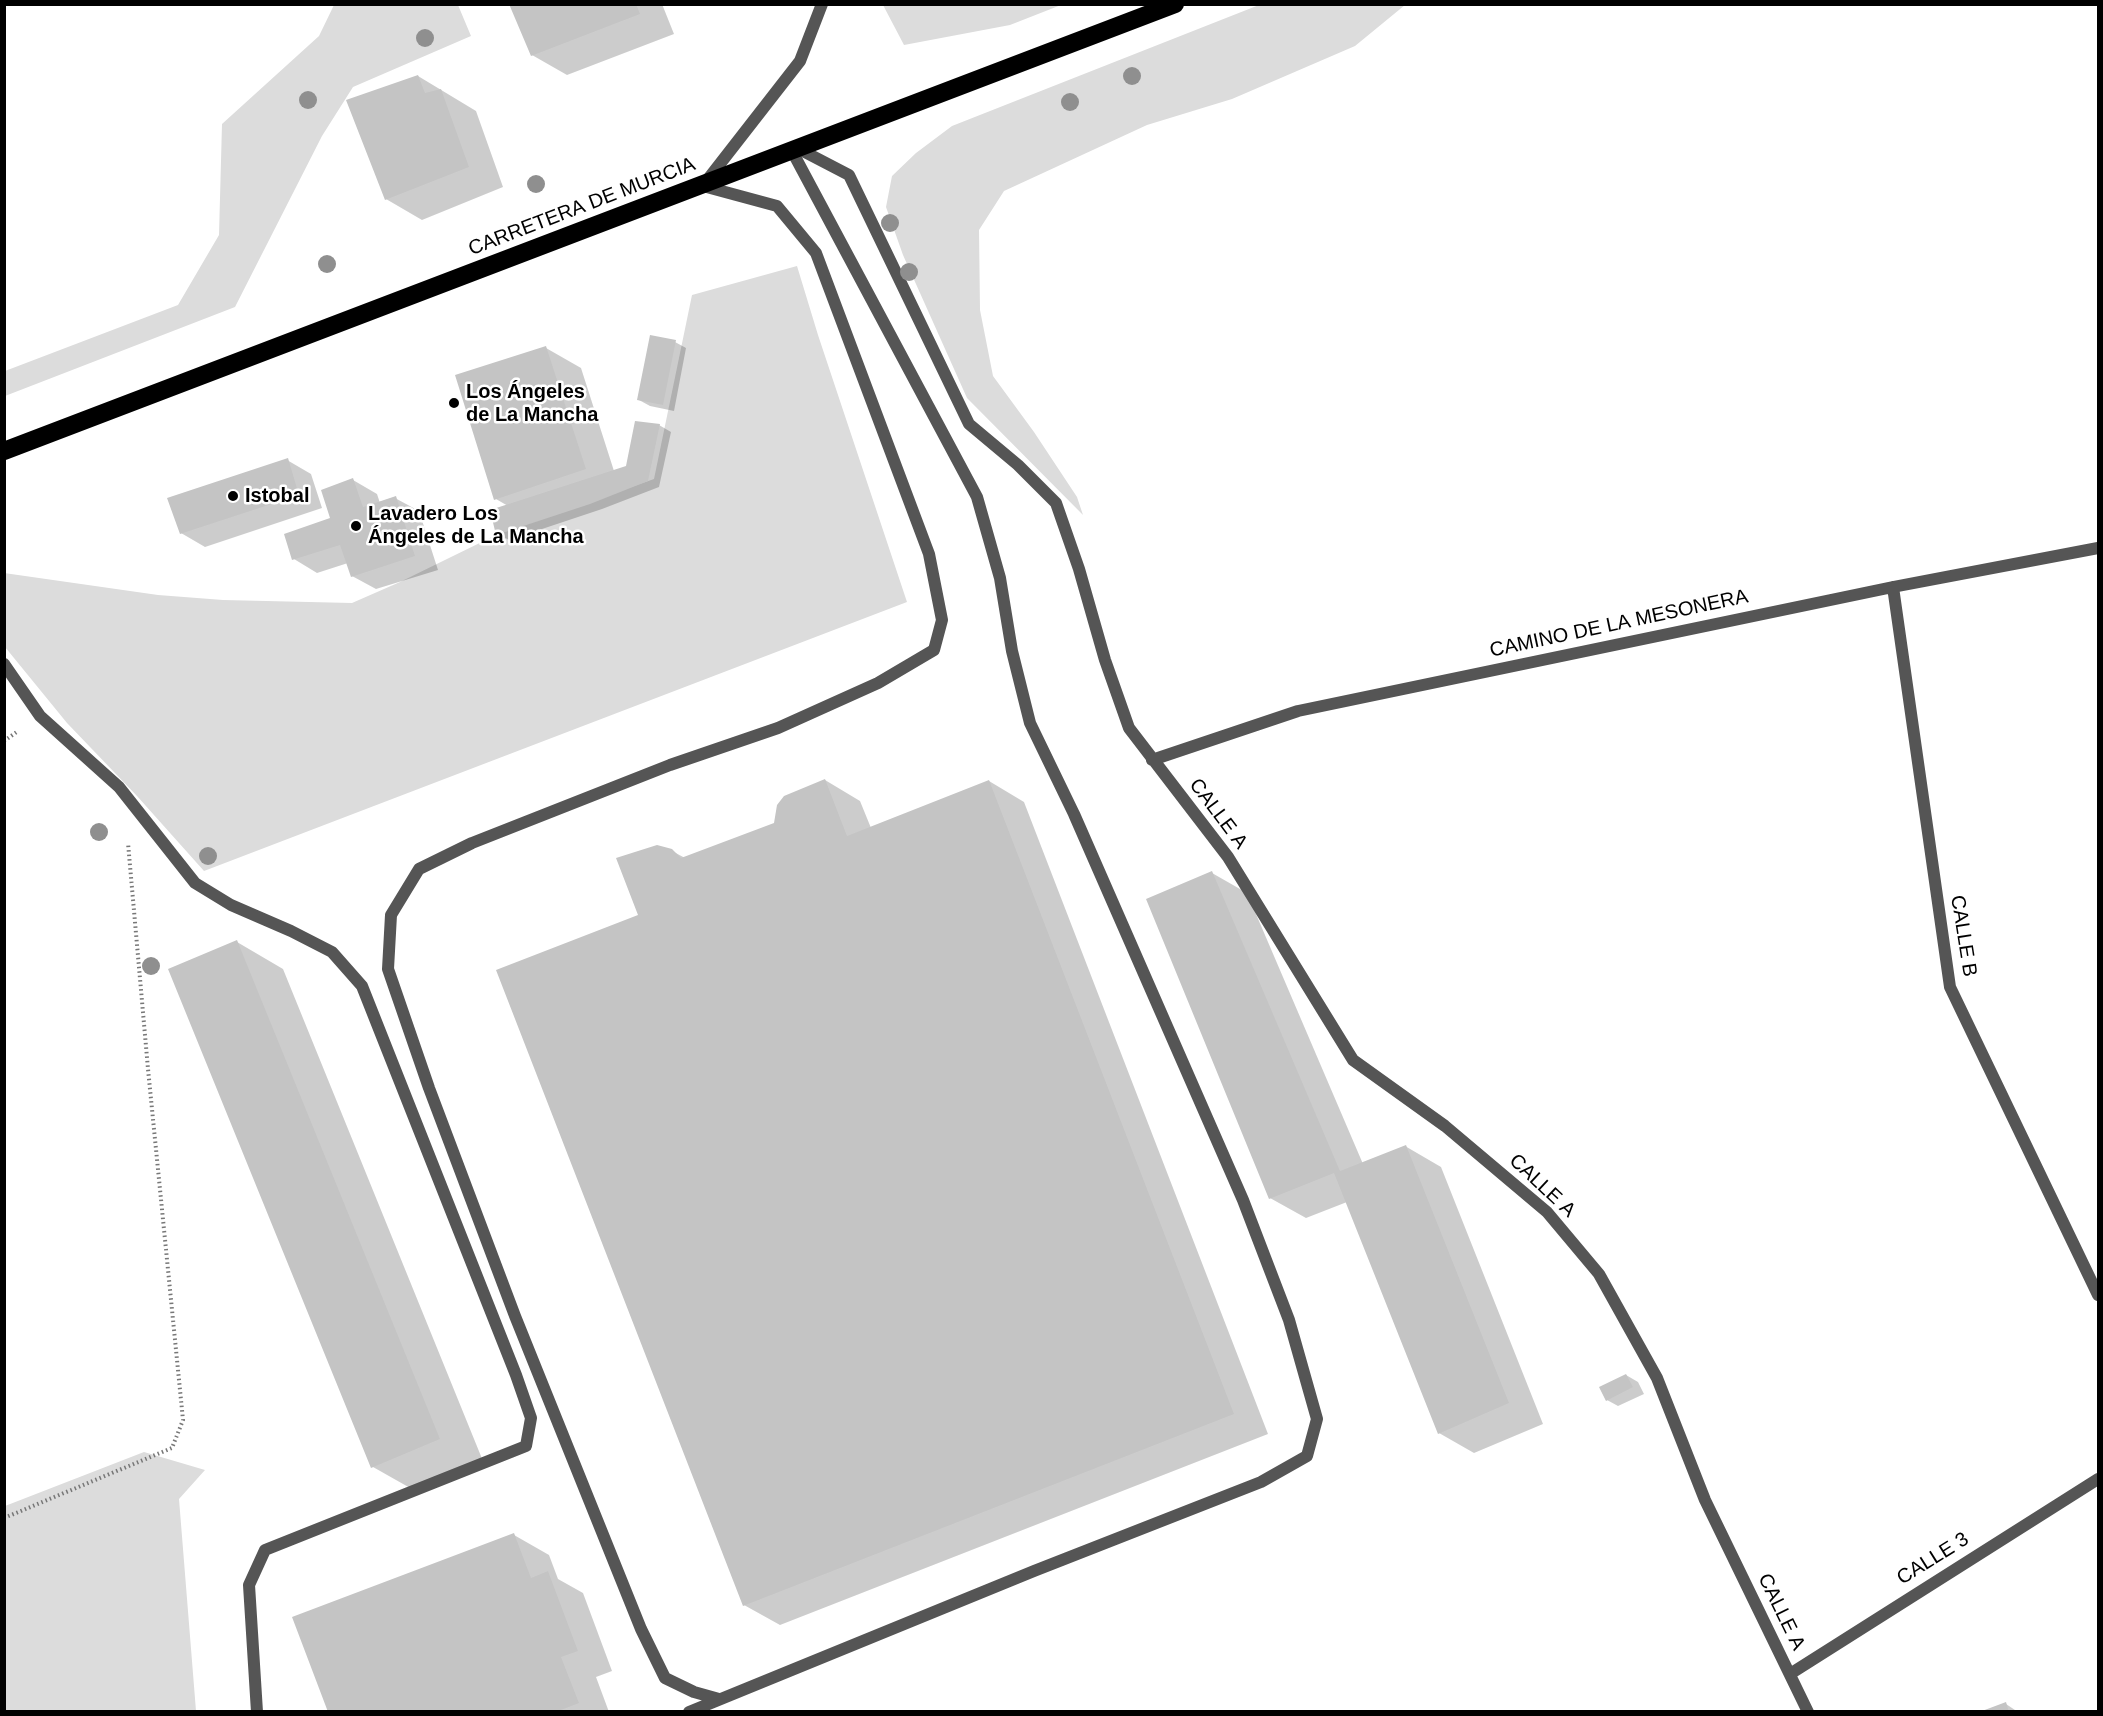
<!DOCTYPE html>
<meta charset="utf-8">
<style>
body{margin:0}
#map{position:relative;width:2103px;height:1716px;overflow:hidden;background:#fff;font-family:Arial,sans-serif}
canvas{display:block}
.frame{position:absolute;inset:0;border:6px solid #000;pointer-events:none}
</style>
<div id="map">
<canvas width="2103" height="1716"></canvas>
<div class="frame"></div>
</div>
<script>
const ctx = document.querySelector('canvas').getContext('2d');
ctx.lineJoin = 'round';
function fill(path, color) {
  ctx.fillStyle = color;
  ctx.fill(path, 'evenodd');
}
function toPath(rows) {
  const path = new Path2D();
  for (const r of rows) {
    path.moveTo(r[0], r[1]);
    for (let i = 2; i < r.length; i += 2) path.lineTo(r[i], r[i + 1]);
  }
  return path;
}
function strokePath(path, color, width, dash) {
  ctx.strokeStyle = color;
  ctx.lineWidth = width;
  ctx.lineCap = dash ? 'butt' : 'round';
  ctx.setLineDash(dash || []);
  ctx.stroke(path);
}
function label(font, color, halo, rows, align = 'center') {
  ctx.font = font + ' Arial,sans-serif';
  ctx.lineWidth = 5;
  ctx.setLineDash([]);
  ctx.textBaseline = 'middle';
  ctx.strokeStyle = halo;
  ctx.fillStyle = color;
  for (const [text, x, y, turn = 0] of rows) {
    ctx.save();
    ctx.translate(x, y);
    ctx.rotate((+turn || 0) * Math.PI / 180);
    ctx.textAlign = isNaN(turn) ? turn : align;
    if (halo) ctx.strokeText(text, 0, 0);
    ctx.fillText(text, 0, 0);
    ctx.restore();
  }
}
fill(toPath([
 [334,5,458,5,471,36,353,87,322,136,235,307,5,396,5,371,178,305,219,235,222,124,319,36],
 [883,5,1061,5,1010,25,904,45],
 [1259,5,1405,5,1355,46,1232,99,1147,125,1004,191,979,230,980,310,993,376,1034,432,1077,497,1083,515,967,398,903,255,886,207,892,176,916,153,952,126],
 [797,266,818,335,907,602,204,871,137,796,67,723,5,647,4,573,158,595,223,600,352,603,400,582,496,535,654,479,692,295],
 [144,1452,205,1470,179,1499,196,1711,5,1711,5,1506]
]), '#dcdcdc');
fill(toPath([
 [510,4,662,4,674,34,567,75,532,55],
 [418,76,476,111,503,187,422,220,386,199],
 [675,342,686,348,674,411,650,406,639,400],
 [546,348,581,368,614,471,627,467,659,425,671,432,659,487,602,509,509,540,498,534,508,506,496,499],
 [287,460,311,474,322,508,205,547,181,533],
 [353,480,377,494,380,503,395,498,419,511,438,570,376,589,352,576,348,563,317,573,294,559,332,519],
 [825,780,860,801,871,828,989,781,1024,802,1268,1434,780,1625,744,1605,640,916,672,851,685,858,776,824],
 [1212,873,1247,893,1363,1164,1405,1146,1441,1167,1543,1424,1474,1453,1439,1433,1347,1202,1306,1218,1270,1198],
 [237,942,283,969,485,1466,419,1493,373,1467],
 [1626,1375,1638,1382,1644,1394,1618,1406,1607,1400],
 [514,1535,549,1555,558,1579,583,1593,612,1671,596,1677,609,1712,330,1712],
 [2006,1704,2018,1712,1986,1712]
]), '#0003');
fill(toPath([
 [509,4,636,4,640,14,531,56],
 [418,75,425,93,441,89,469,167,385,200,346,100],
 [650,335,676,340,663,405,637,400],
 [546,346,586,469,494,500,455,375],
 [635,421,660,424,648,481,590,504,496,535,490,510,626,466],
 [288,458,299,495,180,534,167,498],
 [353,478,363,507,396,496,415,556,351,577,340,545,292,560,284,534,330,518,321,490],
 [825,779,847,836,989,780,1234,1414,743,1606,496,970,638,915,616,858,657,845,672,849,681,858,774,823,777,805,784,796],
 [1212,871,1340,1171,1406,1145,1509,1403,1438,1434,1334,1173,1269,1199,1146,899],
 [237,940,440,1439,371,1468,168,969],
 [1626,1374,1633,1387,1606,1401,1599,1387],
 [514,1533,531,1578,548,1571,578,1651,561,1657,579,1703,556,1712,328,1712,292,1617],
 [2006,1702,2009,1712,1982,1712,1982,1711]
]), '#c4c4c4');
strokePath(toPath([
 [4,741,18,731],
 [4,1518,172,1448,183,1420,148,1069,128,843]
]), '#777', 4, [1.5, 3]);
strokePath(toPath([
 [703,186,777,206,816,253,929,554,942,620,934,650,878,683,778,728,670,765,472,843,419,869,391,915,388,969,429,1088,515,1316,641,1629,665,1678,694,1692,719,1699],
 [4,664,40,716,119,787,195,883,231,905,291,931,332,952,362,986,516,1375,531,1418,526,1446,265,1550,249,1585,257,1712],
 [689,1712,1034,1571,1261,1482,1307,1456,1317,1419,1289,1320,1243,1200,1074,814,1030,723,1012,651,1000,578,977,497,792,151]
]), '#555', 12);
strokePath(toPath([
 [799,149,849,175,969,424,1018,465,1056,503,1079,569,1105,660,1129,728,1228,857,1353,1060,1445,1126,1547,1212,1599,1274,1657,1378,1705,1500,1808,1712],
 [705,183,800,61,822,4],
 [1893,587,1950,987,2098,1295],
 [1152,760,1298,711,1893,587,2098,548],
 [1790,1674,2098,1479]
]), '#555', 12);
strokePath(toPath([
 [4,451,1175,4]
]), '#000', 18);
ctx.fillStyle = '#8f8f8f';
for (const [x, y] of [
 [425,38],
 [1132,76],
 [308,100],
 [1070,102],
 [536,184],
 [890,223],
 [327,264],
 [909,272],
 [99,832],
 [208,856],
 [151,966]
]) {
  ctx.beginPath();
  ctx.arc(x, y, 9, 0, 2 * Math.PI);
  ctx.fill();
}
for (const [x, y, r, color] of [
 [454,403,6,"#000"],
 [233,496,6,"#000"],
 [356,526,6,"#000"]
]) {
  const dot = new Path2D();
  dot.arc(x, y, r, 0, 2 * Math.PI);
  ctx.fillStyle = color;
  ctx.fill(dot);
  strokePath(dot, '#fff', 2);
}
label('20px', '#000', '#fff', [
 ["CARRETERA DE MURCIA",582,207,-21],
 ["CAMINO DE LA MESONERA",1619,624,-12],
 ["CALLE A",1218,814,53],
 ["CALLE B",1963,936,81],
 ["CALLE A",1542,1186,43],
 ["CALLE 3",1933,1559,-32],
 ["CALLE A",1781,1612,64]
]);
label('bold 20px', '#000', '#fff', [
 ["Los Ángeles",466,392],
 ["de La Mancha",466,415],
 ["Istobal",245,496],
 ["Lavadero Los",368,514],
 ["Ángeles de La Mancha",368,537]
], 'left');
</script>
